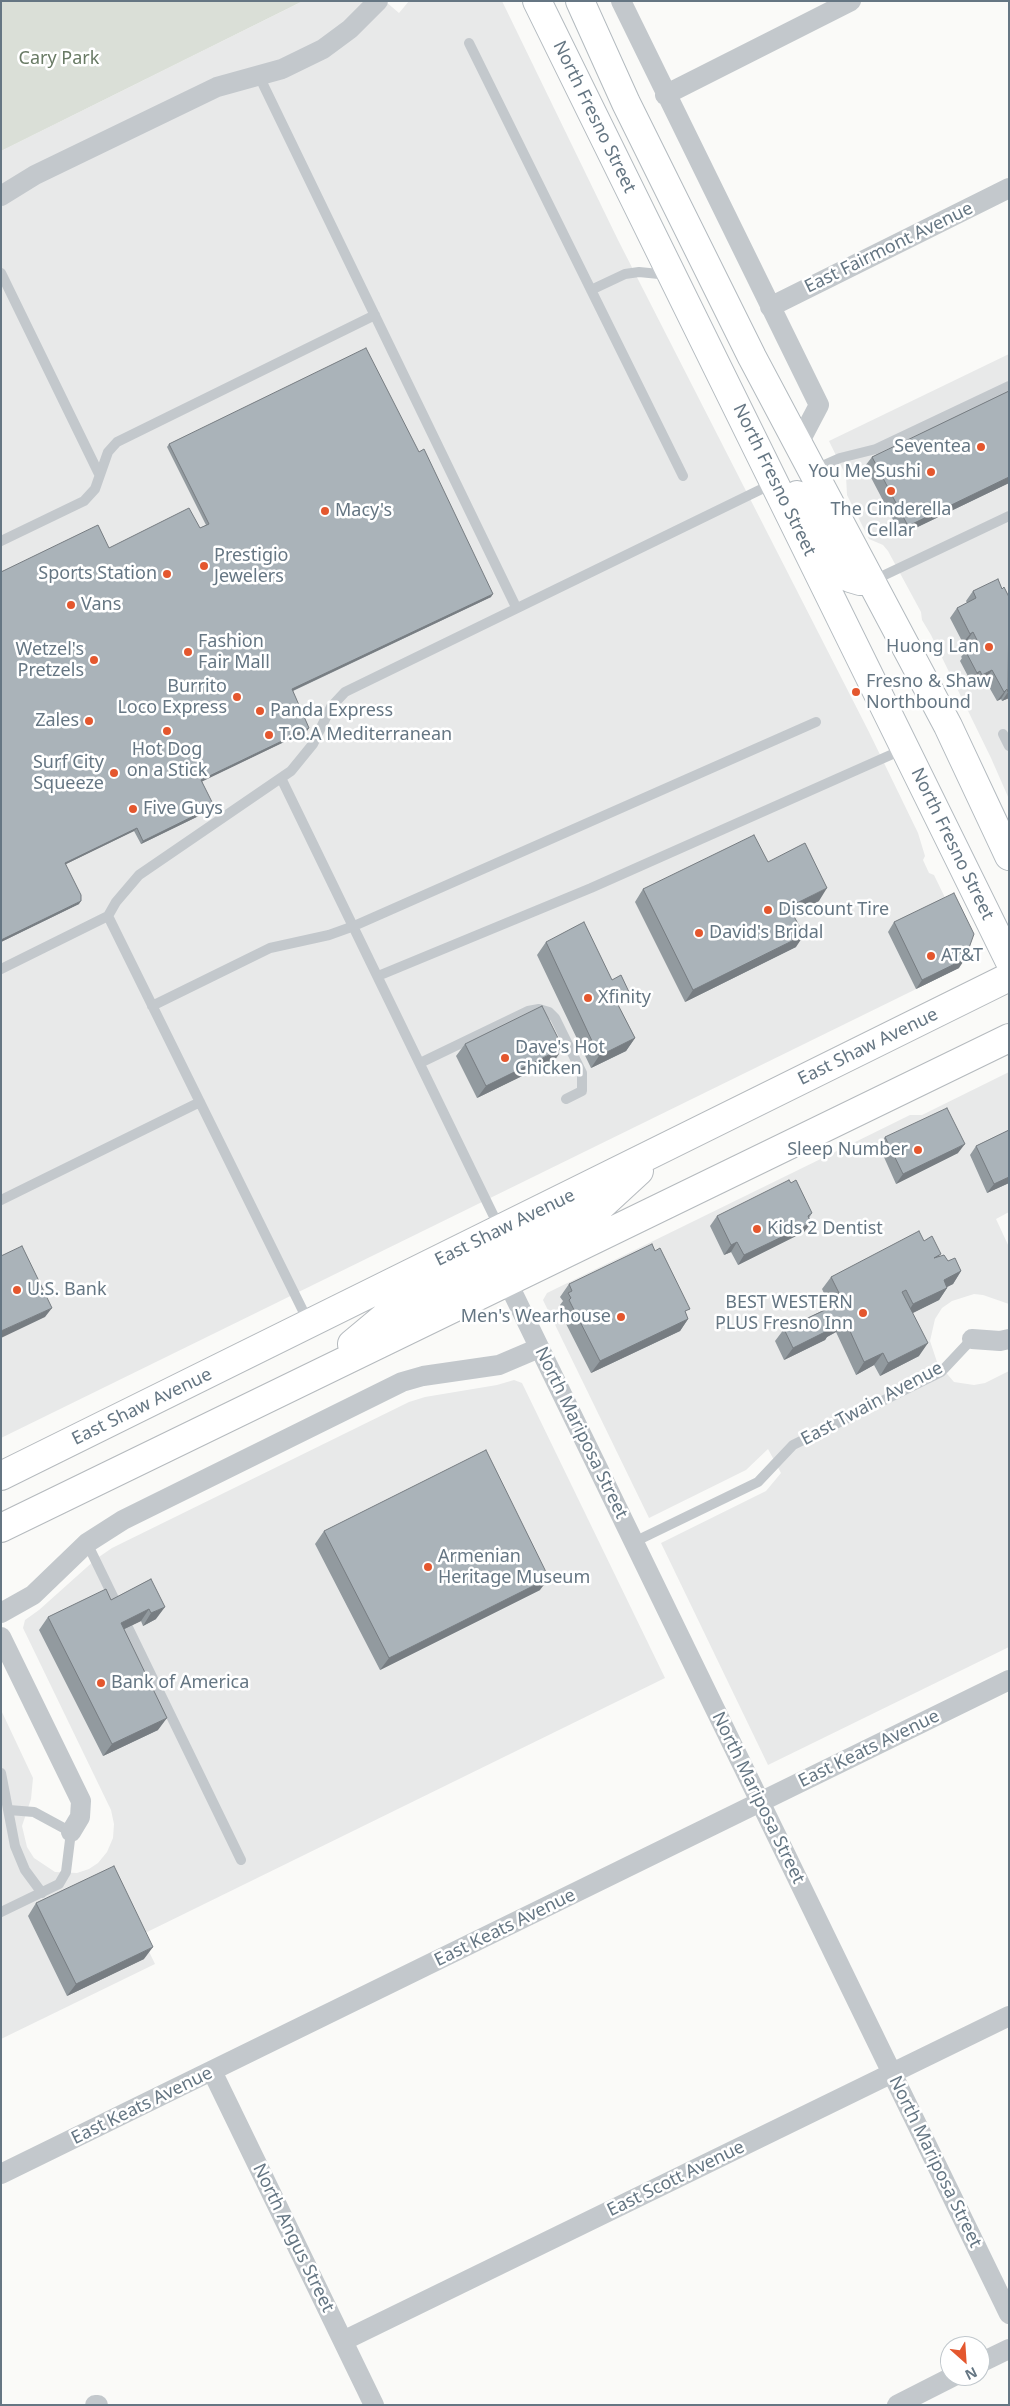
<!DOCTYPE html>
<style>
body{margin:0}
#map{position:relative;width:1010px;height:2406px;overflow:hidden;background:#fafaf8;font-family:"Noto Sans",sans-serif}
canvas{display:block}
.frame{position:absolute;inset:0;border:2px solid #657683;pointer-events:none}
.north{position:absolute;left:940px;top:2336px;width:50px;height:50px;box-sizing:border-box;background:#fff;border:1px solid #c1c8cd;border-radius:50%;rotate:154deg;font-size:14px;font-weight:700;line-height:20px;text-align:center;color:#657683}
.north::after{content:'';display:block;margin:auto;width:18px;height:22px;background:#e4572e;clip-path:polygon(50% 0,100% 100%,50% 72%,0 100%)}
</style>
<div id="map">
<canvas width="1010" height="2406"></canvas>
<div class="frame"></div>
<div class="north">N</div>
</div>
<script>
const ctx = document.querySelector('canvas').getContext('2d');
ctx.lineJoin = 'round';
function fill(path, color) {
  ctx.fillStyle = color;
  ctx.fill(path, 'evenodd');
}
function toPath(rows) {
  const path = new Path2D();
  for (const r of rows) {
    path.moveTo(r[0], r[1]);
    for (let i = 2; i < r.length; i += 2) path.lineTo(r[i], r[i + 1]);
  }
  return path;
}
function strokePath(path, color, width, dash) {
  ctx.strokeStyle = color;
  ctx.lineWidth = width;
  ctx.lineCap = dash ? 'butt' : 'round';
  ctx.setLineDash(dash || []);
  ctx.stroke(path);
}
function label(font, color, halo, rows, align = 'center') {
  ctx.font = font + ' "Noto Sans",sans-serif';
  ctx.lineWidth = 5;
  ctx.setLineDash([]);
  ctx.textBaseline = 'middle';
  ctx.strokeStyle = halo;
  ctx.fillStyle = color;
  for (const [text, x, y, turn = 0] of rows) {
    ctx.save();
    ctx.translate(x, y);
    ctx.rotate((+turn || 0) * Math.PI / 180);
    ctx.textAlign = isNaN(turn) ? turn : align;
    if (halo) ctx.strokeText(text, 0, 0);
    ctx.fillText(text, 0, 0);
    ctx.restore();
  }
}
fill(toPath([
 [303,1,385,1,399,13,409,1,502,1,618,240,869,732,918,833,925,856,923,860,929,873,934,875,967,943,959,968,1,1438,1,151],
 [1009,354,1009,799,991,758,931,635,922,620,921,612,888,551,883,545,869,539,847,495,846,476,829,441],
 [1009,1072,1009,1212,996,1219,1009,1247,1009,1304,983,1295,974,1294,952,1301,942,1308,935,1319,930,1341,937,1362,954,1382,974,1385,985,1383,1009,1371,1009,1647,768,1765,661,1543,766,1491,781,1473,768,1449,746,1470,649,1518,543,1300,547,1293,839,1150,910,1115,922,1115],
 [514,1380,522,1383,665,1678,141,1935,155,1964,1,2039,1,1710,33,1778,31,1799,22,1826,27,1847,34,1858,55,1872,77,1873,89,1869,98,1863,107,1852,113,1838,114,1824,111,1810,23,1628,25,1620,39,1610,96,1559,112,1548,409,1402,425,1397,497,1385]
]), '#e8e9e9');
fill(toPath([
 [1,1,303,1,1,151]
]), '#dadfd7');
const secondary = toPath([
 [537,1,1009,960],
 [580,1,626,103,752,357,948,726,1009,856],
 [797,495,803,498,842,569,850,578,860,581,871,581]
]);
const primary = toPath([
 [507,1281,504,1270,506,1259,515,1250,601,1206,639,1171],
 [352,1344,394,1309,481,1266,497,1248,500,1230],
 [1,1476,1009,977],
 [1,1528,1009,1038]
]);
strokePath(secondary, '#b3babf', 30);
strokePath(primary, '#b5babe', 30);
strokePath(toPath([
 [469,43,683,476],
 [259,76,516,607],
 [1,273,99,474],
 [591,290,625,274,639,272,669,275],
 [813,470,840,458,876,449,1009,386],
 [1,541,84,501,95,489,108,452,117,442,375,315],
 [872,581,1009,516],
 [1003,734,1009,746],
 [281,778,500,1229],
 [108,916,309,1323],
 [1,969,108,916,116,902,139,875,291,771,313,744,331,707,345,692,774,483],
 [378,976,591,888,904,749],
 [152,1006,270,948,329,935,354,926,816,722],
 [420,1063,528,1011,539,1009,549,1012,555,1018,582,1073,582,1091,566,1099],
 [1,1200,200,1102],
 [634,1542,758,1482,793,1445,941,1372,972,1339],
 [87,1543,241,1860],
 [1,1773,15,1846,25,1870,42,1893],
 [1,1912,59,1884,66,1872,71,1832,34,1812,9,1810]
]), '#c3c8cc', 10);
strokePath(toPath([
 [621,1,819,405,798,445],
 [665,95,851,1],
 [1,196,35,175,217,87,282,69,323,49,350,29,378,1],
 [770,307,1009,188],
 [507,1281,1009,2314],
 [972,1339,1000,1341,1009,1339],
 [1,1613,33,1595,87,1543,123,1520,402,1382,423,1376,499,1365,539,1348],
 [1,1637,81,1801,80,1817,71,1832],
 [212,2071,374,2405],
 [1,2174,1009,1680],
 [343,2341,1009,2016],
 [980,2363,1009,2349],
 [95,2405,98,2405],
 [897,2405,954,2376]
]), '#c3c8cc', 20);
strokePath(secondary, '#fff', 28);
strokePath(primary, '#fff', 28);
fill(toPath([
 [1009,391,1009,483,901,535,865,466,872,457],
 [169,444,491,597,293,691,307,731,202,781,211,810,141,844,134,831,66,864,79,904,1,942,1,572,109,548,200,528,206,525,167,447],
 [1002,589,1009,597,1009,698,1002,701,1001,699,997,701,985,680,976,685,974,681,971,682,960,661,962,658,961,657,969,647,966,642,963,643,950,618,957,608,967,603,966,601,973,591],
 [768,862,819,901,793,913,796,947,685,1002,635,902,643,889],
 [894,922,959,968,916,989,888,932],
 [546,942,629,992,620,1004,618,1005,635,1038,626,1051,591,1068,537,955],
 [465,1044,555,1060,477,1098,456,1056],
 [1009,1130,1009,1183,987,1193,970,1155,976,1146],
 [885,1137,958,1153,896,1184,879,1146],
 [812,1213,809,1218,811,1223,804,1232,738,1265,731,1252,724,1255,710,1226,717,1216],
 [924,1241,940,1256,961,1271,953,1284,947,1287,947,1288,939,1300,912,1313,919,1356,880,1376,874,1365,856,1375,836,1332,827,1337,825,1340,784,1360,775,1341,784,1329,826,1309,829,1304,822,1289,831,1277],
 [569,1284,686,1314,688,1319,680,1331,591,1373,560,1312,562,1310,560,1305,563,1301,560,1297],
 [324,1531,540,1590,380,1670,315,1544],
 [151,1579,156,1619,143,1626,141,1621,124,1629,158,1730,103,1756,39,1630,48,1617,111,1600],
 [36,1903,144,1959,67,1996,28,1916]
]), '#929a9f');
fill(toPath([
 [1009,477,1009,483,901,535,908,526],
 [493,594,491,597,290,692,292,689],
 [973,632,966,642,963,643,970,634],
 [992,670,985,680,976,685,982,675],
 [980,671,974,681,971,682,977,673],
 [1007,689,1001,699,997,701,1004,692],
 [1009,691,1009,698,1002,701,1008,692],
 [309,728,307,731,199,783,201,780],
 [214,806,211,810,141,844,143,841],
 [137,828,134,831,62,866,65,863],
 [827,888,819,901,781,919,789,907],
 [81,901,79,904,1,942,1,940],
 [804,935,796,947,685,1002,693,990],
 [965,959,959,968,916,989,922,980],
 [629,992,620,1004,607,1011,615,999],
 [635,1038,626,1051,591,1068,599,1056],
 [563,1048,555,1060,477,1098,486,1086],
 [965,1144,958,1153,896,1184,903,1174],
 [1009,1177,1009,1183,987,1193,994,1184],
 [811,1223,804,1232,738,1265,744,1255],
 [737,1242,731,1252,724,1255,731,1245],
 [961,1271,953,1284,935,1293,944,1280],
 [947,1288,939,1300,905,1317,913,1304],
 [52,1308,45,1317,1,1338,1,1331],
 [688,1319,680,1331,591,1373,600,1361],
 [845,1320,836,1332,827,1337,825,1340,784,1360,793,1348],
 [928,1343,919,1356,880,1376,888,1363],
 [883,1353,874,1365,856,1375,864,1362],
 [549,1578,540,1590,380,1670,389,1658],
 [165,1607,156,1619,143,1626,151,1613],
 [149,1609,141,1621,112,1635,121,1623],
 [167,1718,158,1730,103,1756,112,1744],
 [153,1947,144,1959,67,1996,76,1984]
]), '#777d82');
const building = toPath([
 [366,348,419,452,424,449,493,594,292,689,309,728,201,780,214,806,143,841,137,828,65,863,81,895,81,901,1,940,1,572,98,525,109,548,189,508,200,528,209,524,169,444,366,348],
 [1009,391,1009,477,908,526,872,457,1009,391],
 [998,579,1002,589,1004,587,1009,597,1008,692,1007,689,1004,692,992,670,982,675,980,671,977,673,966,652,970,650,968,647,978,642,973,632,970,634,957,608,976,598,973,591,998,579],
 [754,835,768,862,805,843,827,888,789,907,804,935,693,990,643,889,754,835],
 [954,893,974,934,965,959,922,980,894,922,954,893],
 [584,922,612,980,621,975,629,992,615,999,635,1038,599,1056,546,942,584,922],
 [542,1006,563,1048,486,1086,465,1044,542,1006],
 [947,1108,965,1144,903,1174,885,1137,947,1108],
 [1009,1130,1009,1177,994,1184,976,1146,1009,1130],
 [789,1180,791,1183,796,1180,812,1213,808,1216,811,1223,744,1255,737,1242,731,1245,717,1216,789,1180],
 [919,1231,924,1241,932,1236,941,1254,934,1258,944,1255,948,1261,955,1258,961,1271,944,1280,947,1288,913,1304,906,1290,902,1292,928,1343,888,1363,883,1353,864,1362,845,1320,832,1326,833,1328,793,1348,784,1329,838,1304,834,1297,839,1293,831,1277,919,1231],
 [652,1244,655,1251,660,1248,690,1309,685,1311,688,1319,600,1361,569,1300,571,1298,568,1293,572,1291,569,1284,652,1244],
 [22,1246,52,1308,1,1331,1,1256,22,1246],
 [486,1450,549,1578,389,1658,324,1531,486,1450],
 [151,1579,165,1607,151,1613,149,1609,121,1623,167,1718,112,1744,48,1617,106,1589,111,1600,151,1579],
 [114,1866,153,1947,76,1984,36,1903,114,1866]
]);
fill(building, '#aab3b9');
strokePath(building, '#777d82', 1);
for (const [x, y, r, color] of [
 [981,447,5,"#e4572e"],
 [931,472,5,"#e4572e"],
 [891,491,5,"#e4572e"],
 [325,511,5,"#e4572e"],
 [204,566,5,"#e4572e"],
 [167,574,5,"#e4572e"],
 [71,605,5,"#e4572e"],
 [989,647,5,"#e4572e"],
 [188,652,5,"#e4572e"],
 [94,660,5,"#e4572e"],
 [856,692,5,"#e4572e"],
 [237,697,5,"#e4572e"],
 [260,711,5,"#e4572e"],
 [89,721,5,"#e4572e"],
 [167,731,5,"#e4572e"],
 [269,735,5,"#e4572e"],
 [114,773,5,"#e4572e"],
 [133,809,5,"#e4572e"],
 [768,910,5,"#e4572e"],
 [699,933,5,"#e4572e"],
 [931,956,5,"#e4572e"],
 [588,998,5,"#e4572e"],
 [505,1058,5,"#e4572e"],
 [918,1150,5,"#e4572e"],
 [757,1229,5,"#e4572e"],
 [17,1290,5,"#e4572e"],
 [863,1313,5,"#e4572e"],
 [621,1317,5,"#e4572e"],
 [428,1567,5,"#e4572e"],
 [101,1683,5,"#e4572e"]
]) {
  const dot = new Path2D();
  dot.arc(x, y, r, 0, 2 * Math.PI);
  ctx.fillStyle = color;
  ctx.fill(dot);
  strokePath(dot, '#fff', 2);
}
label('18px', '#687a64', '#fff', [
 ["Cary Park",59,59]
]);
label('18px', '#657683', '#fff', [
 ["North Fresno Street",594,117,64],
 ["East Fairmont Avenue",889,248,-26],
 ["North Fresno Street",774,480,64],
 ["North Fresno Street",952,844,64],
 ["East Shaw Avenue",868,1047,-26],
 ["East Shaw Avenue",505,1228,-26],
 ["East Twain Avenue",872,1404,-28],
 ["East Shaw Avenue",142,1407,-26],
 ["North Mariposa Street",581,1433,64],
 ["East Keats Avenue",869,1749,-26],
 ["North Mariposa Street",758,1798,64],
 ["East Keats Avenue",505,1928,-26],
 ["East Keats Avenue",142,2106,-26],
 ["North Mariposa Street",935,2162,64],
 ["East Scott Avenue",676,2179,-26],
 ["North Angus Street",293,2238,64]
]);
label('18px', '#657683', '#fff', [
 ["Seventea",971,447,"right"],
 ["You Me Sushi",921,472,"right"],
 ["The Cinderella",891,510,"center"],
 ["Cellar",891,531,"center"],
 ["Macy's",335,511],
 ["Prestigio",214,556],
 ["Jewelers",214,577],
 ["Sports Station",157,574,"right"],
 ["Vans",81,605],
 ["Fashion",198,642],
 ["Fair Mall",198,663],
 ["Huong Lan",979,647,"right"],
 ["Wetzel's",84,650,"right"],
 ["Pretzels",84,671,"right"],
 ["Fresno & Shaw",866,682],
 ["Northbound",866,703],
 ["Burrito",227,687,"right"],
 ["Loco Express",227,708,"right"],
 ["Panda Express",270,711],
 ["Zales",79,721,"right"],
 ["T.O.A Mediterranean",279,735],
 ["Hot Dog",167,750,"center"],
 ["on a Stick",167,771,"center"],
 ["Surf City",104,763,"right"],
 ["Squeeze",104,784,"right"],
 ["Five Guys",143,809],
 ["Discount Tire",778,910],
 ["David's Bridal",709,933],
 ["AT&T",941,956],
 ["Xfinity",598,998],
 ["Dave's Hot",515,1048],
 ["Chicken",515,1069],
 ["Sleep Number",908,1150,"right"],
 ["Kids 2 Dentist",767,1229],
 ["U.S. Bank",27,1290],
 ["BEST WESTERN",853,1303,"right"],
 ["PLUS Fresno Inn",853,1324,"right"],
 ["Men's Wearhouse",611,1317,"right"],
 ["Armenian",438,1557],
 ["Heritage Museum",438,1578],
 ["Bank of America",111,1683]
], 'left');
</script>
